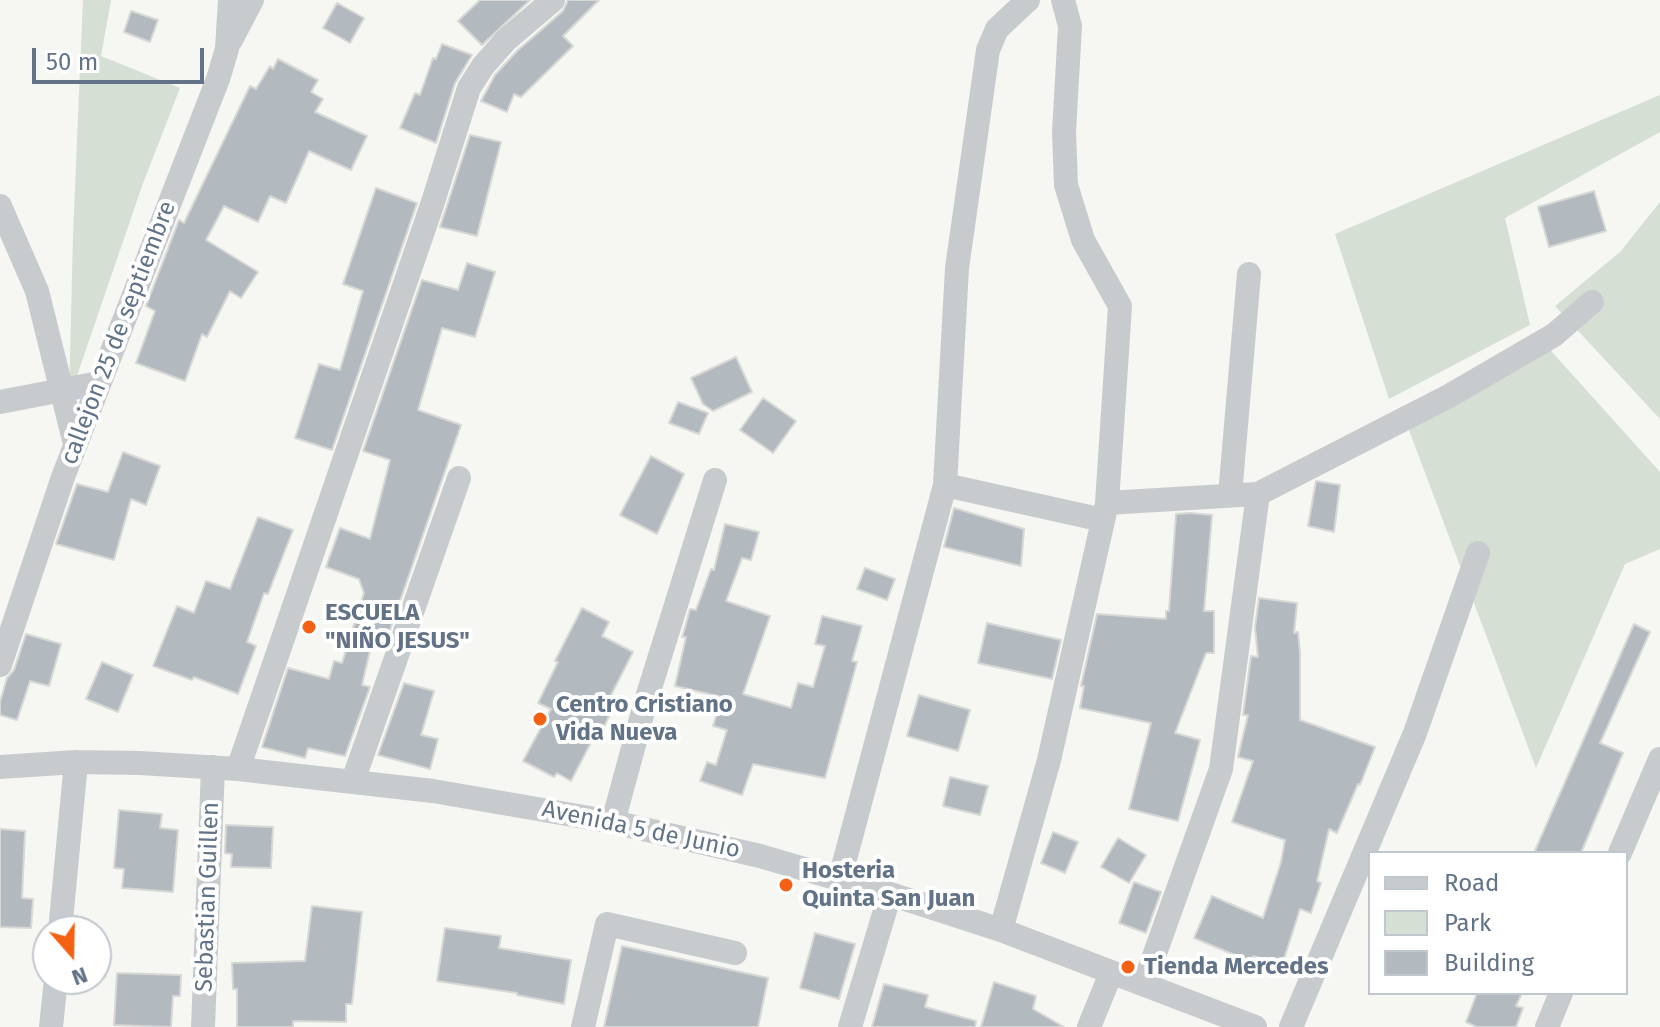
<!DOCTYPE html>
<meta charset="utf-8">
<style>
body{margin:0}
#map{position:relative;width:1660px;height:1027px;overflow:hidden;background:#f6f6f2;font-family:"Fira Sans",sans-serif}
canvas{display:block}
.legend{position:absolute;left:1368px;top:851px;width:260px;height:144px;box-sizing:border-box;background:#fff;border:2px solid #c0c7cf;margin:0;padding:10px 14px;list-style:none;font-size:24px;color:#627287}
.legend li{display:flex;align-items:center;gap:16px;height:40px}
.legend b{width:40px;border:2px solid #c0c7cf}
.north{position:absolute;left:32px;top:915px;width:80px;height:80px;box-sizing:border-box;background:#fff;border:2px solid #c0c7cf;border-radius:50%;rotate:160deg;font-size:22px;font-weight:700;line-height:32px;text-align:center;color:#627287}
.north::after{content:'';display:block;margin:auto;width:28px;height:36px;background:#f56114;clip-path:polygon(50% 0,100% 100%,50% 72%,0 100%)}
.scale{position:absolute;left:32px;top:48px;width:172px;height:36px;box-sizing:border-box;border:4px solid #627287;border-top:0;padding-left:10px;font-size:24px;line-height:28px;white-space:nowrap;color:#627287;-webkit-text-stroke:6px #fff;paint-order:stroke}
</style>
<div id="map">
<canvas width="1660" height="1027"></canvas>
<ul class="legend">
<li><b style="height:10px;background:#c8cbce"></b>Road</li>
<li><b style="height:22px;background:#d6dfd3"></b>Park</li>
<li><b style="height:22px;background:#b2b9bf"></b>Building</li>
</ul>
<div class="north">N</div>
<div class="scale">50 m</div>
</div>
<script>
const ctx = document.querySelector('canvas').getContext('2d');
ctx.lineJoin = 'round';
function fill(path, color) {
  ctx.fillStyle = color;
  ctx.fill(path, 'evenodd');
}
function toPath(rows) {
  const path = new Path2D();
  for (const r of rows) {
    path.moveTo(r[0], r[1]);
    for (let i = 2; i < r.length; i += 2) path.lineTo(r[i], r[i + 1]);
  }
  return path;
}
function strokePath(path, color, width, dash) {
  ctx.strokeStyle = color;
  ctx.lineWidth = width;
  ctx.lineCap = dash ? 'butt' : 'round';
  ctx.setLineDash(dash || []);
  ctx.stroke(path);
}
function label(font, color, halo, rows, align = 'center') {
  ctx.font = font + ' "Fira Sans",sans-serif';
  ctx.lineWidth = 8;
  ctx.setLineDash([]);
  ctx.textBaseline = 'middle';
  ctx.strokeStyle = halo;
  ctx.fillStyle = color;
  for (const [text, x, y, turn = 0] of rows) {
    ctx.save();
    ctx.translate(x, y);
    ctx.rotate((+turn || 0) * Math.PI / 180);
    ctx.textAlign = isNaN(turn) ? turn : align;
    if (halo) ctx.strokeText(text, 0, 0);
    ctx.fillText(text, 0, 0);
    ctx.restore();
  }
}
fill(toPath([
 [83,0,111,0,101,56,180,88,142,186,69,399,73,236],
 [1660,95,1660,132,1505,218,1530,325,1389,399,1335,234],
 [1660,202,1660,419,1555,306,1620,252],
 [1544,343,1660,472,1660,549,1625,564,1536,768,1409,430]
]), '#d6dfd3');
const building = toPath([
 [480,0,530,0,482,45,458,21,480,0],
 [568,0,599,0,563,36,573,46,521,97,514,94,507,112,481,101,495,75,517,51,563,11,568,0],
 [337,3,364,18,350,43,323,28,337,3],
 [131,11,158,20,150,42,124,32,131,11],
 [442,44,472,55,455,83,436,143,400,128,415,93,420,95,433,58,436,59,442,44],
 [278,59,318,80,311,92,323,99,315,112,367,136,351,170,309,151,286,203,270,196,258,222,224,206,206,240,258,272,241,298,230,291,207,337,202,334,185,381,136,363,155,311,146,306,179,220,184,223,250,86,256,89,270,66,273,69,278,59],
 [470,135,501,142,477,236,440,227,470,135],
 [376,188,417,203,332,450,295,438,319,364,340,370,363,291,343,284,376,188],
 [1594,191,1606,231,1549,247,1538,207,1594,191],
 [467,263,495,272,475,337,442,328,418,410,461,425,383,650,371,646,362,685,370,687,345,756,308,748,305,758,262,747,288,668,329,679,334,661,342,663,364,593,359,579,326,567,340,528,370,539,390,460,363,451,422,280,458,290,467,263],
 [736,357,752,392,713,411,703,404,691,378,736,357],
 [763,398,796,421,773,453,740,430,763,398],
 [678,402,708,413,699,434,669,423,678,402],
 [123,452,160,466,146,505,131,499,114,560,56,544,77,484,108,492,123,452],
 [651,456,684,474,657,534,620,515,651,456],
 [1316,481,1340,485,1334,532,1308,526,1316,481],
 [954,508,1024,529,1021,566,944,547,954,508],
 [1190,513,1212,515,1204,611,1214,611,1214,653,1206,653,1175,733,1200,740,1178,821,1129,809,1151,723,1080,708,1084,686,1081,686,1097,614,1166,619,1166,611,1169,611,1176,514,1190,513],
 [258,517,293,530,268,594,264,593,247,642,256,646,238,694,194,677,192,680,153,666,177,606,194,613,206,581,230,589,258,517],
 [725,524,759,532,751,560,742,558,726,601,770,616,743,694,791,708,798,683,813,687,825,646,815,644,822,616,862,626,852,661,857,662,825,778,753,764,742,795,700,781,707,762,716,765,727,730,713,726,722,697,675,686,686,637,682,637,684,631,690,609,696,610,711,569,714,570,725,524],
 [865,568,895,579,887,600,857,589,865,568],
 [1259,598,1297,603,1294,633,1298,632,1300,652,1300,720,1375,747,1360,785,1358,784,1337,833,1329,829,1317,881,1321,883,1311,913,1300,909,1282,965,1253,956,1250,967,1233,962,1235,955,1194,938,1212,896,1263,918,1281,862,1285,840,1232,822,1253,761,1238,757,1248,715,1243,715,1251,656,1258,657,1255,627,1259,598],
 [582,608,609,622,602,636,633,652,610,697,617,700,601,733,597,731,571,781,557,773,554,777,523,761,551,709,538,703,558,662,555,661,582,608],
 [987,623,1061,640,1052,679,978,663,987,623],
 [1634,624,1650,632,1600,743,1623,753,1581,853,1534,853,1634,624],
 [26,634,61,644,49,686,30,681,17,720,0,715,0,702,7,678,14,670,26,634],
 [102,662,133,675,118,712,86,699,102,662],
 [404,683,434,691,421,735,438,739,430,769,378,755,404,683],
 [919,695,970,710,958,751,907,736,919,695],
 [950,777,988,786,980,815,943,806,950,777],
 [119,810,162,814,160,828,178,830,173,892,122,888,124,869,114,868,119,810],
 [226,825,273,827,271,868,231,867,232,854,225,853,226,825],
 [0,829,25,831,22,898,33,899,31,928,0,927,0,829],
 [1053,832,1078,842,1065,873,1041,863,1053,832],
 [1118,838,1146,855,1129,883,1101,867,1118,838],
 [1134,882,1161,892,1146,933,1119,923,1134,882],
 [312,906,362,912,352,1004,346,1004,346,1022,293,1021,293,1027,237,1027,237,989,233,989,232,963,305,961,312,906],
 [445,928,501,936,499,948,571,960,564,1004,517,995,517,993,437,981,445,928],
 [815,933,855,944,839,999,800,988,815,933],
 [622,946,768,978,758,1027,604,1027,622,946],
 [117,973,181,975,180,996,173,996,171,1027,114,1025,117,973],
 [994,982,1036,996,1033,1009,1064,1027,981,1027,994,982],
 [884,984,928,995,925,1007,976,1021,975,1027,872,1027,884,984],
 [1477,993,1522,993,1516,1006,1523,1008,1516,1027,1477,1027,1466,1022,1477,993]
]);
fill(building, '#b2b9bf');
strokePath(building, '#d7d8d5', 2);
strokePath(toPath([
 [231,40,252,0],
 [0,206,37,291,75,444],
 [0,402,99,383],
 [945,485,1103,520],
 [1230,495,1249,274],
 [1107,503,1258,494,1449,396,1554,335,1592,302],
 [0,665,63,477,218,79,227,49,230,0],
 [0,767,76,762,140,763,238,769,433,791,613,822,760,856,890,894,1001,930,1255,1027],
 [238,769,432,205,469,88,483,66,506,40,553,0],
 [353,781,459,478],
 [613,822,645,704,715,480],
 [1620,853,1660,759],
 [840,878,945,485,957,268,988,50,997,29,1028,0],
 [1001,930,1049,760,1107,503,1120,306,1083,240,1066,185,1064,132,1070,26,1063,0],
 [60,931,76,762],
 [1144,984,1221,769,1258,494],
 [51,1027,56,979],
 [203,1027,213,767],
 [583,1027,607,924,735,953],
 [850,1027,890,894],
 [1089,1027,1111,973],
 [1291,1027,1415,733,1478,553],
 [1547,1027,1561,993]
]), '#c8cbce', 24);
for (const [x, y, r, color] of [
 [309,627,8,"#f56114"],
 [540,719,8,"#f56114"],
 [786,885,8,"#f56114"],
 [1128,967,8,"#f56114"]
]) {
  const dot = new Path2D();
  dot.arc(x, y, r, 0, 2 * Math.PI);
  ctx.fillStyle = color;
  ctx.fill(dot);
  strokePath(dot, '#fff', 3);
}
label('24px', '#627287', '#fff', [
 ["callejon 25 de septiembre",119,333,-69],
 ["Avenida 5 de Junio",641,830,12],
 ["Sebastian Guillen",208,897,-88]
]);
label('bold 24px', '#627287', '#fff', [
 ["ESCUELA",325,613],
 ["\"NIÑO JESUS\"",325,641],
 ["Centro Cristiano",556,705],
 ["Vida Nueva",556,733],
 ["Hosteria",802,871],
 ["Quinta San Juan",802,899],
 ["Tienda Mercedes",1144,967]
], 'left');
</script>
